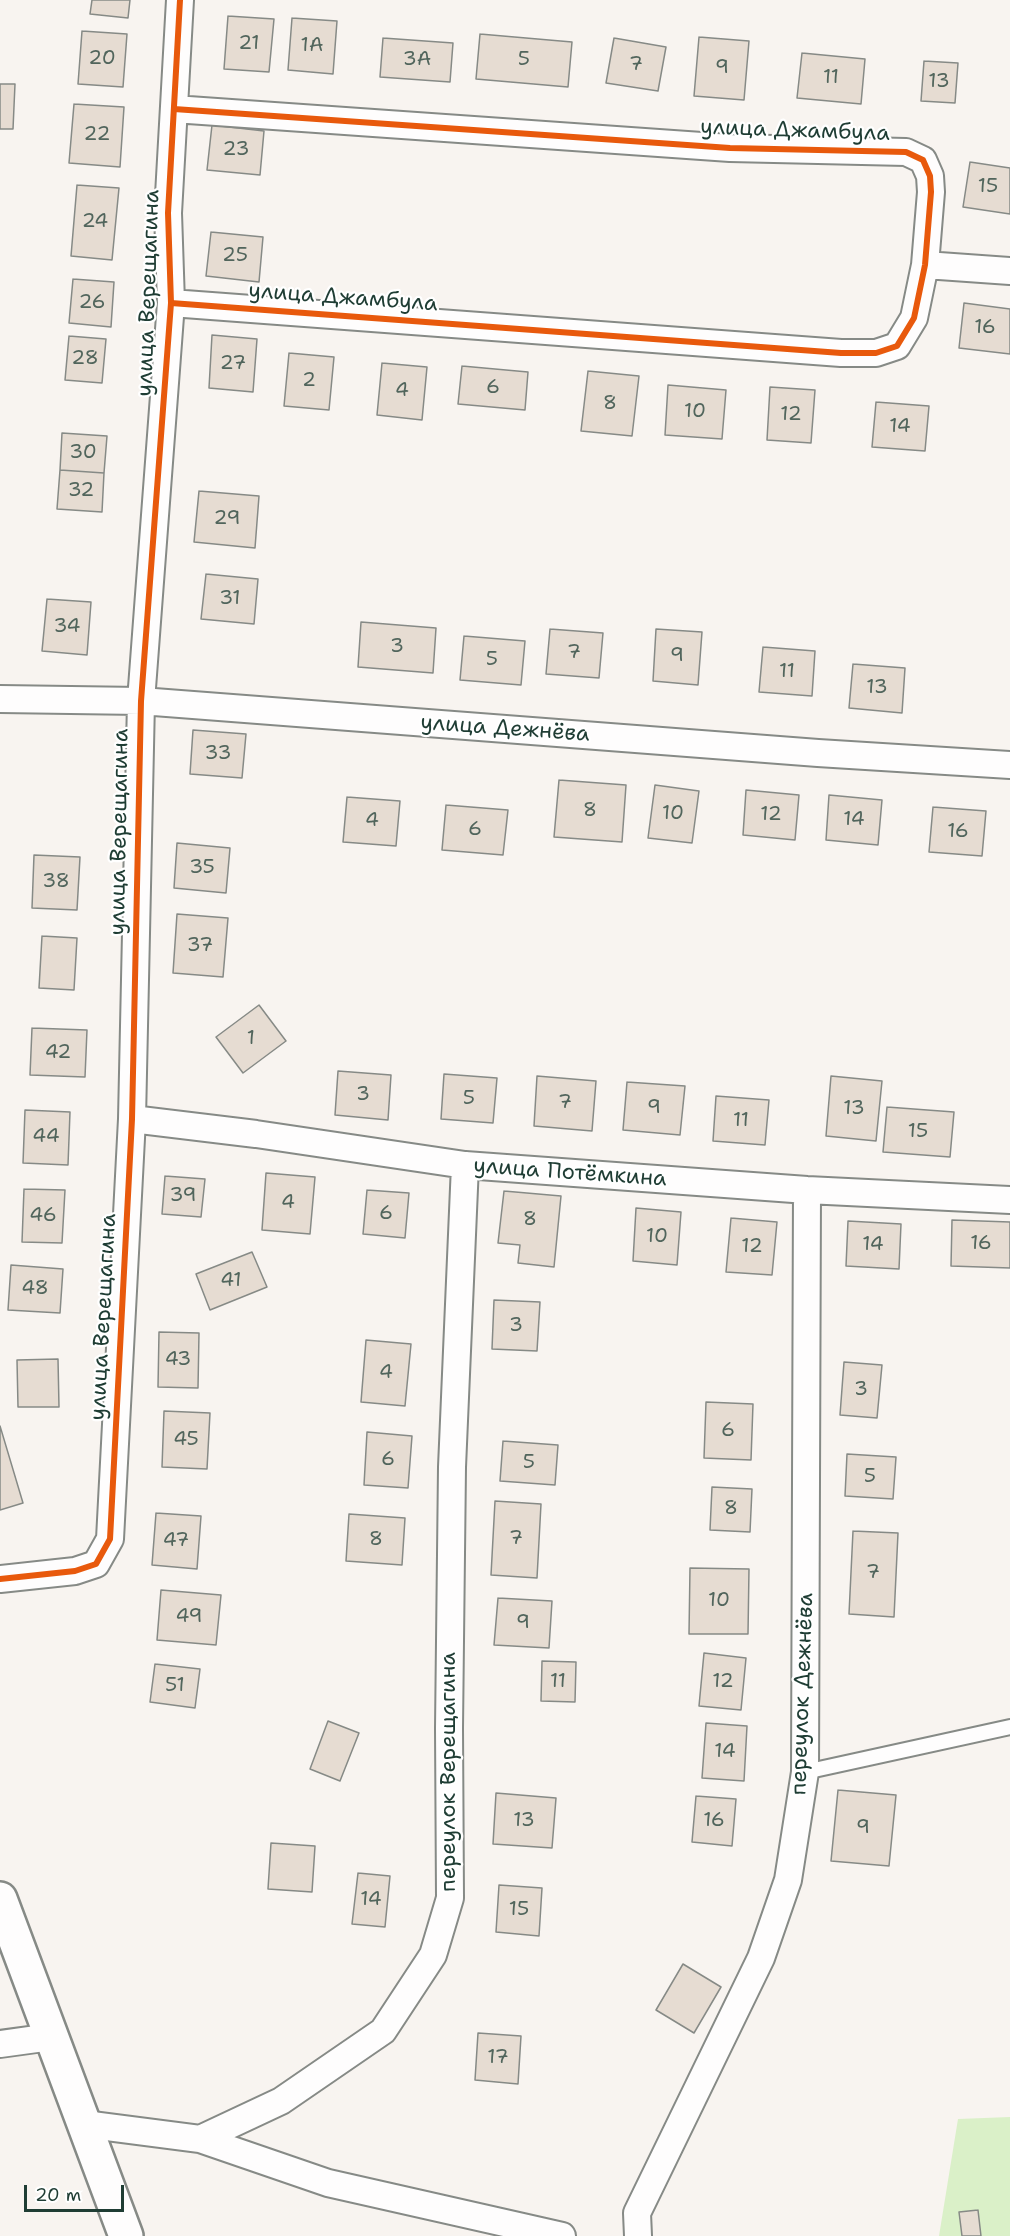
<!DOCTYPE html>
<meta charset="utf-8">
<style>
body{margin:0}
#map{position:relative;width:1010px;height:2236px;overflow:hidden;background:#f8f4f0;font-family:"Shantell Sans",sans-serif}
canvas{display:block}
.scale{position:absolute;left:24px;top:2185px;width:100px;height:27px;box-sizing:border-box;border:3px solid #1f3d34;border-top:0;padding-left:8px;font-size:18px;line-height:21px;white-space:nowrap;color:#1f3d34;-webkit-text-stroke:4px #fff;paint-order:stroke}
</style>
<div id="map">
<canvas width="1010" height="2236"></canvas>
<div class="scale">20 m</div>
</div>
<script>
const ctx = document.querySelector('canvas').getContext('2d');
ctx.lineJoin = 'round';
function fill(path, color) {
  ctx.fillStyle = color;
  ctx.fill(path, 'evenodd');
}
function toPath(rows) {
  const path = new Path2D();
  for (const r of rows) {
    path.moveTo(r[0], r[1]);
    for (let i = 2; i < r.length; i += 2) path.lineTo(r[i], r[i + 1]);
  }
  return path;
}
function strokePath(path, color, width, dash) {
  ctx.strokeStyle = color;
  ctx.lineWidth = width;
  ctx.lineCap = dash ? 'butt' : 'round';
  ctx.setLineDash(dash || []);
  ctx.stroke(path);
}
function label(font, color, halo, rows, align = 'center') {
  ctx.font = font + ' "Shantell Sans",sans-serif';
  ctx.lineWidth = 4.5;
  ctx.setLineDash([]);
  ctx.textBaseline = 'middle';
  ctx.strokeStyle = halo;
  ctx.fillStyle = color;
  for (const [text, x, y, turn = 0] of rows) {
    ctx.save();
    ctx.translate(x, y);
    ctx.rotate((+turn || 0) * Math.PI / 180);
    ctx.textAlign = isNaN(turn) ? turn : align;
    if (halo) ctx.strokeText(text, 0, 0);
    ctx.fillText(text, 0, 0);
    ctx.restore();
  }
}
fill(toPath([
 [1010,2117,1010,2236,939,2236,958,2119]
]), '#daf0c8');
const building = toPath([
 [92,0,130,0,128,18,90,14,92,0],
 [228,16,274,19,269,72,224,69,228,16],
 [292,18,337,21,333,74,288,70,292,18],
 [82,31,127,34,123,87,78,84,82,31],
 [480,34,572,42,568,87,476,79,480,34],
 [699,37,749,41,744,100,694,96,699,37],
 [383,38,453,43,450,82,380,77,383,38],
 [614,38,666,47,658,91,606,83,614,38],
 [802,53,865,59,861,104,797,98,802,53],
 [924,61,958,63,955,103,921,101,924,61],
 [0,84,15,84,13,129,0,129,0,84],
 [74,104,124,107,120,167,69,163,74,104],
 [212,125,264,131,260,175,207,170,212,125],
 [970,162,1010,168,1010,214,963,207,970,162],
 [77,185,119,188,112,260,71,256,77,185],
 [211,232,263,237,259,282,206,276,211,232],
 [73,279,114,282,111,327,69,323,73,279],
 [964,303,1010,309,1010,354,959,348,964,303],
 [212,335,257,339,253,392,209,388,212,335],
 [69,336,106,339,102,383,65,380,69,336],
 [289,353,334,357,329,410,284,406,289,353],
 [382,363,427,367,422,420,377,415,382,363],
 [462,366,528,372,525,410,458,404,462,366],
 [588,371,639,376,632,436,581,431,588,371],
 [668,385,726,390,722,439,665,435,668,385],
 [770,387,815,390,811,443,767,440,770,387],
 [876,402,929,406,925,451,872,447,876,402],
 [62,433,107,436,104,473,60,470,62,433],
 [60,470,104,473,102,512,57,509,60,470],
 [199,491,259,496,255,548,194,542,199,491],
 [206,574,258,579,254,624,201,619,206,574],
 [47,599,91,602,87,655,42,651,47,599],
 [361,622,436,628,433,673,358,667,361,622],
 [550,629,603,633,599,678,546,674,550,629],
 [656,629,702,632,698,685,653,681,656,629],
 [464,636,525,641,521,685,460,680,464,636],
 [763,647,815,651,812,696,759,692,763,647],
 [853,664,905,668,902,713,849,708,853,664],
 [193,730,246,734,242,778,190,774,193,730],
 [559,780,626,785,622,842,554,837,559,780],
 [655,785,699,791,692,843,648,838,655,785],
 [746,790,799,795,795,840,743,835,746,790],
 [829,795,882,800,878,845,826,840,829,795],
 [347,797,400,801,396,846,343,842,347,797],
 [446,805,508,810,503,855,442,850,446,805],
 [933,807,986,811,982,856,929,852,933,807],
 [177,843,230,848,226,893,174,888,177,843],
 [34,855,80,857,77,910,32,908,34,855],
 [177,914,228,918,223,977,173,973,177,914],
 [42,936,77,938,74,990,39,988,42,936],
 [259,1005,286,1041,243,1073,216,1037,259,1005],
 [32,1028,87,1030,85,1077,30,1075,32,1028],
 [338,1071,391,1075,388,1120,335,1115,338,1071],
 [444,1074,497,1078,493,1123,441,1119,444,1074],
 [537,1076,596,1081,592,1131,534,1126,537,1076],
 [831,1076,882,1081,876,1141,826,1136,831,1076],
 [627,1082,685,1086,680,1135,623,1130,627,1082],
 [716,1096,769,1100,765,1145,713,1141,716,1096],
 [887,1107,954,1112,950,1157,883,1152,887,1107],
 [25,1110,70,1112,68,1165,23,1163,25,1110],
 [266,1173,315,1177,310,1234,262,1230,266,1173],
 [165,1176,205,1179,201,1217,162,1214,165,1176],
 [24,1189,65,1190,62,1243,22,1242,24,1189],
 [367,1190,409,1193,405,1238,363,1234,367,1190],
 [504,1191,561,1196,554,1267,518,1263,520,1245,498,1243,504,1191],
 [636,1208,681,1212,677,1265,633,1261,636,1208],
 [731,1218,777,1222,772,1275,726,1272,731,1218],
 [952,1220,1010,1222,1010,1268,951,1266,952,1220],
 [848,1221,901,1224,899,1269,846,1266,848,1221],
 [252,1252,267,1287,210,1310,196,1274,252,1252],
 [11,1265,63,1269,60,1313,8,1310,11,1265],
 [494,1300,540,1302,537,1351,492,1349,494,1300],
 [159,1332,199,1333,198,1388,158,1387,159,1332],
 [366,1340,411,1344,405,1406,361,1402,366,1340],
 [58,1359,59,1407,18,1407,17,1360,58,1359],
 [844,1362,882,1365,877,1418,840,1415,844,1362],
 [706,1402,753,1404,751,1460,704,1458,706,1402],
 [164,1411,210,1413,207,1469,162,1467,164,1411],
 [0,1426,23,1503,0,1510,0,1426],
 [367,1432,412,1436,408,1488,364,1485,367,1432],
 [503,1441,558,1445,555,1485,500,1481,503,1441],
 [847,1454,896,1457,893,1499,845,1496,847,1454],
 [712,1487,752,1489,750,1532,710,1530,712,1487],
 [495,1501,541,1504,537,1578,491,1575,495,1501],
 [156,1513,201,1516,197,1569,152,1565,156,1513],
 [349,1514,405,1518,402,1565,346,1561,349,1514],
 [853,1531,898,1533,894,1617,849,1614,853,1531],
 [690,1568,749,1569,748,1634,689,1634,690,1568],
 [161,1590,221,1595,216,1645,157,1640,161,1590],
 [498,1598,552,1601,549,1648,494,1645,498,1598],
 [704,1653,746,1658,741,1710,699,1706,704,1653],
 [542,1661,576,1662,575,1702,541,1701,542,1661],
 [155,1664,200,1669,195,1708,150,1702,155,1664],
 [328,1721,359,1733,340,1781,310,1769,328,1721],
 [706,1723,747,1726,744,1781,702,1778,706,1723],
 [838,1790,896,1795,889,1866,831,1861,838,1790],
 [496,1793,556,1798,552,1848,493,1844,496,1793],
 [696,1796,736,1799,732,1846,692,1842,696,1796],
 [271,1843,315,1846,312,1892,268,1889,271,1843],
 [358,1873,390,1876,385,1927,352,1924,358,1873],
 [499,1885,542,1888,539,1936,496,1932,499,1885],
 [683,1964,721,1987,694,2033,656,2010,683,1964],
 [478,2033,521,2036,518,2084,475,2080,478,2033],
 [978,2210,981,2236,962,2236,959,2212,978,2210]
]);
fill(building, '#e6dcd2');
strokePath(building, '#868a86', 1.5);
const lane = toPath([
 [805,1772,1010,1727]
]);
const street = toPath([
 [925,265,1010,271],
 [171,303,841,353,876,353,897,346,914,318,925,265,931,192,930,176,923,160,906,152,730,148,174,109],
 [0,699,141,701,818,753,1010,765],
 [132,1119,256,1134,465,1165,807,1190,1010,1200],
 [0,1579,75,1571,96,1564,110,1539,132,1119,141,701,171,303,168,213,180,0],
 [0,2044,51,2037],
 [84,2124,200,2139,281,2101,383,2031,433,1955,450,1898,449,1728,452,1467,465,1165],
 [200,2139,328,2183,562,2236],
 [638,2236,637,2213,761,1958,788,1880,805,1772,807,1190]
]);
const secondary = toPath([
 [0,1899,126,2236]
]);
strokePath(lane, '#868a86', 18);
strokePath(street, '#868a86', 30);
strokePath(secondary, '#868a86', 38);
strokePath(lane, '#fefdfd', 14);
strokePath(street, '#fefdfd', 26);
strokePath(secondary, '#fefdfd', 33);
strokePath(toPath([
 [171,303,841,353,876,353,897,346,914,318,925,265,931,192,930,176,923,160,906,152,730,148,174,109],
 [0,1579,75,1571,96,1564,110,1539,132,1119,141,701,171,303,168,213,180,0]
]), '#e8590c', 6);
label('20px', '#51655c', null, [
 ["21",249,44],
 ["1А",312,46],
 ["20",102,59],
 ["3А",417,60],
 ["5",524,60],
 ["7",636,65],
 ["9",722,68],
 ["11",831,78],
 ["13",939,82],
 ["22",97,135],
 ["23",236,150],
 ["15",988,187],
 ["24",95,222],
 ["25",235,256],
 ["26",92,303],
 ["16",985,328],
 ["28",85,359],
 ["27",233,364],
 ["2",309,381],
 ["6",493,388],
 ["4",402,391],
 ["8",610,404],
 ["10",695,412],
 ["12",791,415],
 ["14",900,427],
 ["30",83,453],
 ["32",81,491],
 ["29",227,519],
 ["31",230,599],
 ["34",67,627],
 ["3",397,647],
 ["7",574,653],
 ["9",677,656],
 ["5",492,660],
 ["11",787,672],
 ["13",877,688],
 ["33",218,754],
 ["8",590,811],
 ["10",673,814],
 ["12",771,815],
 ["14",854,820],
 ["4",372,821],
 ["6",475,830],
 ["16",958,832],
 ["35",202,868],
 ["38",56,882],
 ["37",200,946],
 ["1",251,1039],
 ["42",58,1053],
 ["3",363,1095],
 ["5",469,1099],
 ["7",565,1103],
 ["9",654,1108],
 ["13",854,1109],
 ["11",741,1121],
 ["15",918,1132],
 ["44",46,1137],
 ["39",183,1196],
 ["4",288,1203],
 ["6",386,1214],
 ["46",43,1216],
 ["8",530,1220],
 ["10",657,1237],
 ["16",981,1244],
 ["14",873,1245],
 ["12",752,1247],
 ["41",231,1281],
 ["48",35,1289],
 ["3",516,1326],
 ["43",178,1360],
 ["4",386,1373],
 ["3",861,1390],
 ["6",728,1431],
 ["45",186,1440],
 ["6",388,1460],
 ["5",529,1463],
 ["5",870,1477],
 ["8",731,1509],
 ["7",516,1539],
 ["8",376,1540],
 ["47",176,1541],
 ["7",873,1573],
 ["10",719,1601],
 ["49",189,1617],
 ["9",523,1623],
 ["11",558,1682],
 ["12",723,1682],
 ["51",175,1686],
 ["14",725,1752],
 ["13",524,1821],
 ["16",714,1821],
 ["9",863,1828],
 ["14",371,1900],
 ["15",519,1910],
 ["17",498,2058]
]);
label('22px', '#1f3d34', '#fff', [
 ["улица Джамбула",795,131,2],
 ["улица Верещагина",149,293,-88],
 ["улица Джамбула",343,298,4],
 ["улица Дежнёва",505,729,4],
 ["улица Верещагина",120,832,-89],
 ["улица Потёмкина",570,1173,4],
 ["улица Верещагина",104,1317,-87],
 ["переулок Дежнёва",803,1694,-88],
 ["переулок Верещагина",449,1772,-90]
]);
</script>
